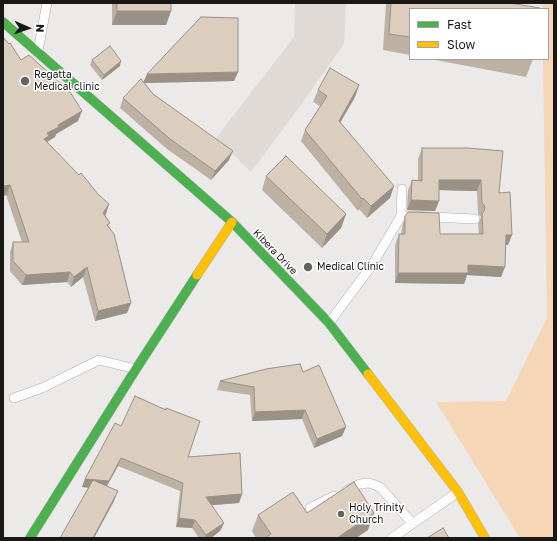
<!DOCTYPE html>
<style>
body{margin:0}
#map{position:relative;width:557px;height:541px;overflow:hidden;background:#ebeae8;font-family:"Golos Text",sans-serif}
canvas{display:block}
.frame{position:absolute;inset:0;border:4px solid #191817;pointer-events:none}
.legend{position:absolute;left:409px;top:8px;width:140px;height:52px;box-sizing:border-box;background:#fff;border:1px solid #a3a3a2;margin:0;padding:5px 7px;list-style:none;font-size:12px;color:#191817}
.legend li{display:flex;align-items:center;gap:8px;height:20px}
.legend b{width:20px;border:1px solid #a3a3a2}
.north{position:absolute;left:8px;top:8px;width:40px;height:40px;-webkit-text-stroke:3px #fff;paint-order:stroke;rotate:92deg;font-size:11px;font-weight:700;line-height:16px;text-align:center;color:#191817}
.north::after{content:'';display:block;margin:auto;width:14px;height:18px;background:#191817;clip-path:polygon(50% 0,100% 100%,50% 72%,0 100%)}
</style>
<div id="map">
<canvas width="557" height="541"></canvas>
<div class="frame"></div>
<ul class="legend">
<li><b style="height:5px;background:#4caf50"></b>Fast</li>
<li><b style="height:5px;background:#ffc107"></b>Slow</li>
</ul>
<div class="north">N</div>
</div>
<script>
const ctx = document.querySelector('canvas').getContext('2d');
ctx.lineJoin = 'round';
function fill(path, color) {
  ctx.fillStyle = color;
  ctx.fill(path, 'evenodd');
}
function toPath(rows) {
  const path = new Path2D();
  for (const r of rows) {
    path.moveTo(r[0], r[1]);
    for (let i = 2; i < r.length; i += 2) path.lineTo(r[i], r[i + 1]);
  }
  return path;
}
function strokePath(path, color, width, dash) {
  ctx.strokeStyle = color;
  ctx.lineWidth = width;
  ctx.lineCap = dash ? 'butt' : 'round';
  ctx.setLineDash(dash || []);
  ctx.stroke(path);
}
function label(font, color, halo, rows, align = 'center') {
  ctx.font = font + ' "Golos Text",sans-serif';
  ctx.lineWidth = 3;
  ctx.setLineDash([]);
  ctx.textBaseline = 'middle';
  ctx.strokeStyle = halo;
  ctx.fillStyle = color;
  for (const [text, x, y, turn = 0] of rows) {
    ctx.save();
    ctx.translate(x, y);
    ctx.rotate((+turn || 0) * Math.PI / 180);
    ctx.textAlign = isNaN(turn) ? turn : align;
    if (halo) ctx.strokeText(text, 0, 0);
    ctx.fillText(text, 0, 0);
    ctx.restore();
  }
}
fill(toPath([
 [295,3,346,3,344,44,298,109,251,172,216,138,294,37]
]), '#dfdad5');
fill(toPath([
 [542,3,554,3,554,538,520,538,436,402,506,401,547,318,543,59,548,59,548,9,543,9]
]), '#f5d6b6');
const lane = toPath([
 [38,51,47,3],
 [401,216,402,189],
 [329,323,372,265,401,216,412,216,475,219],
 [14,398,42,388,99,360,136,369],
 [346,491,360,484,369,483,375,485,381,488,412,523],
 [310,508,334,496],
 [392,538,458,492]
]);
const fast = toPath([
 [3,22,232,222,329,323,368,374],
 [30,538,136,369,197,275]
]);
const slow = toPath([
 [197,275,232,222],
 [368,374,458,492,485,538]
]);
strokePath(lane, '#b0afad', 10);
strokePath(fast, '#b0afad', 10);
strokePath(slow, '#b0afad', 10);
strokePath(lane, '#fcfcfc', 9);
strokePath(fast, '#4caf50', 9);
strokePath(slow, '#ffc107', 9);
fill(toPath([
 [112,3,171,3,171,11,166,25,112,25],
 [386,3,510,3,410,9,410,55,383,50],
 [3,37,21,60,78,121,56,134,55,137,46,142,106,214,105,216,131,303,127,313,95,321,83,277,71,287,67,282,22,285,10,271,10,252,13,242,22,242,6,195,3,196],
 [430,59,533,59,526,77],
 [92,60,120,66,102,80,90,65],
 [238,72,234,81,145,83,153,94,229,160,211,180,167,149,120,108,123,98,144,82],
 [359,85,355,97,340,123,390,198,367,218,359,209,358,211,301,141,305,130,320,106,313,102,318,90],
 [422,148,468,148,499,193,508,245,505,245,501,277,467,275,464,284,395,283,395,245,399,234,401,234,402,227,405,216,440,234,479,234,478,224,481,217,478,214,477,191,439,190,439,201,435,211,407,210,408,190,412,180,418,180,418,159],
 [266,176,346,214,341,228,322,248,262,190],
 [303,372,346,427,342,436,314,448,302,419,252,421,250,395,217,390,220,381],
 [121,426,188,457,242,494,239,503,211,505,224,523,220,531,211,538,199,538,192,528,176,527,180,491,118,466,107,486,114,501,94,538,60,538,89,488,82,487,85,479],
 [307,513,368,530,356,538,256,538,252,531,258,515]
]), '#bdb1a4');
fill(toPath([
 [117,11,171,11,166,25,112,25],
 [121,61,120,66,102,80,104,75],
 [238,72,234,81,143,83,147,74],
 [359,85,355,97,334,133,339,121],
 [82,111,78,121,56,134,55,137,47,142,45,146,44,139,47,133,58,125],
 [233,151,229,160,211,180,215,171],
 [439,180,481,180,477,191,435,190],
 [10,185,6,195,3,196,3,186],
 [394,186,390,198,367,218,371,206],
 [363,198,359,209,358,211,362,199],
 [411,200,439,201,435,211,407,210],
 [109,204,106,214,100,223,103,213],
 [346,214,341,228,322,248,327,234],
 [506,235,512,235,508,245,502,245],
 [468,265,505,267,501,277,467,275,464,284,395,283,398,273],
 [87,267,83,277,71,287,74,277],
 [70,272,67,282,22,285,26,275],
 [131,303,127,313,95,321,98,311],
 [305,410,302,419,252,421,255,412],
 [346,427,342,436,314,448,317,439],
 [121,458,118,466,105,489,82,487,85,479],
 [118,491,114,501,94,538,93,538],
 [242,494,239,503,202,506,206,497],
 [374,513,368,530,356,538,337,538],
 [179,518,195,520,192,528,176,527],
 [224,523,220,531,211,538,205,538,206,535]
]), '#9a9086');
const building = toPath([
 [117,3,171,3,171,11,117,11,117,3],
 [391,3,510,3,540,8,540,9,410,9,410,37,389,34,391,3],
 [201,17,238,18,238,72,147,74,201,17],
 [3,37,9,44,10,43,21,60,29,55,60,83,62,83,67,87,82,111,58,125,59,127,47,133,49,136,44,139,79,175,81,173,98,194,109,204,103,213,110,223,107,225,114,234,131,303,98,311,87,267,74,277,70,272,26,275,13,261,13,242,29,242,10,185,3,186,3,37],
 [110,46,121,61,104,75,92,60,110,46],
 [330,68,359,85,339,121,394,186,371,206,363,198,362,199,305,130,327,96,318,90,330,68],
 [141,79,153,94,233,151,215,171,170,139,123,98,141,79],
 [422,148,468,148,503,151,499,193,510,192,512,235,506,235,505,267,468,265,468,273,398,273,399,234,405,234,405,216,408,212,439,213,440,234,483,234,482,214,484,211,485,208,484,205,482,203,481,180,439,180,439,201,411,200,412,180,422,181,422,148],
 [286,156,346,214,327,234,266,176,286,156],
 [300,364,303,372,319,365,346,427,317,439,305,410,255,412,254,387,220,381,266,369,300,364],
 [135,396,166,410,166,408,200,421,188,457,240,453,242,494,206,497,224,523,206,535,195,520,179,518,183,483,121,458,109,481,85,479,115,423,121,426,135,396],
 [93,480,118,491,93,538,60,538,93,480],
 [354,482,374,513,337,538,265,538,271,534,258,515,293,492,307,513,354,482],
 [443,528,449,538,427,538,443,528]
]);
fill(building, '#dccebf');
strokePath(building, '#9a9086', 1);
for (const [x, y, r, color] of [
 [25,81,5,"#626260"],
 [308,267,5,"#626260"],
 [341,514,4,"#626260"]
]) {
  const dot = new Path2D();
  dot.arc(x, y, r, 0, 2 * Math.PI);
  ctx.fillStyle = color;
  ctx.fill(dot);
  strokePath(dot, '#fff', 1.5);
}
label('10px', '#191817', '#fff', [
 ["Regatta",34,75],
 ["Medical clinic",34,87],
 ["Medical Clinic",317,267],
 ["Holy Trinity",349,508],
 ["Church",349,520]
], 'left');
label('10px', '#191817', '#fff', [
 ["Kibera Drive",275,252,46]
]);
</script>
